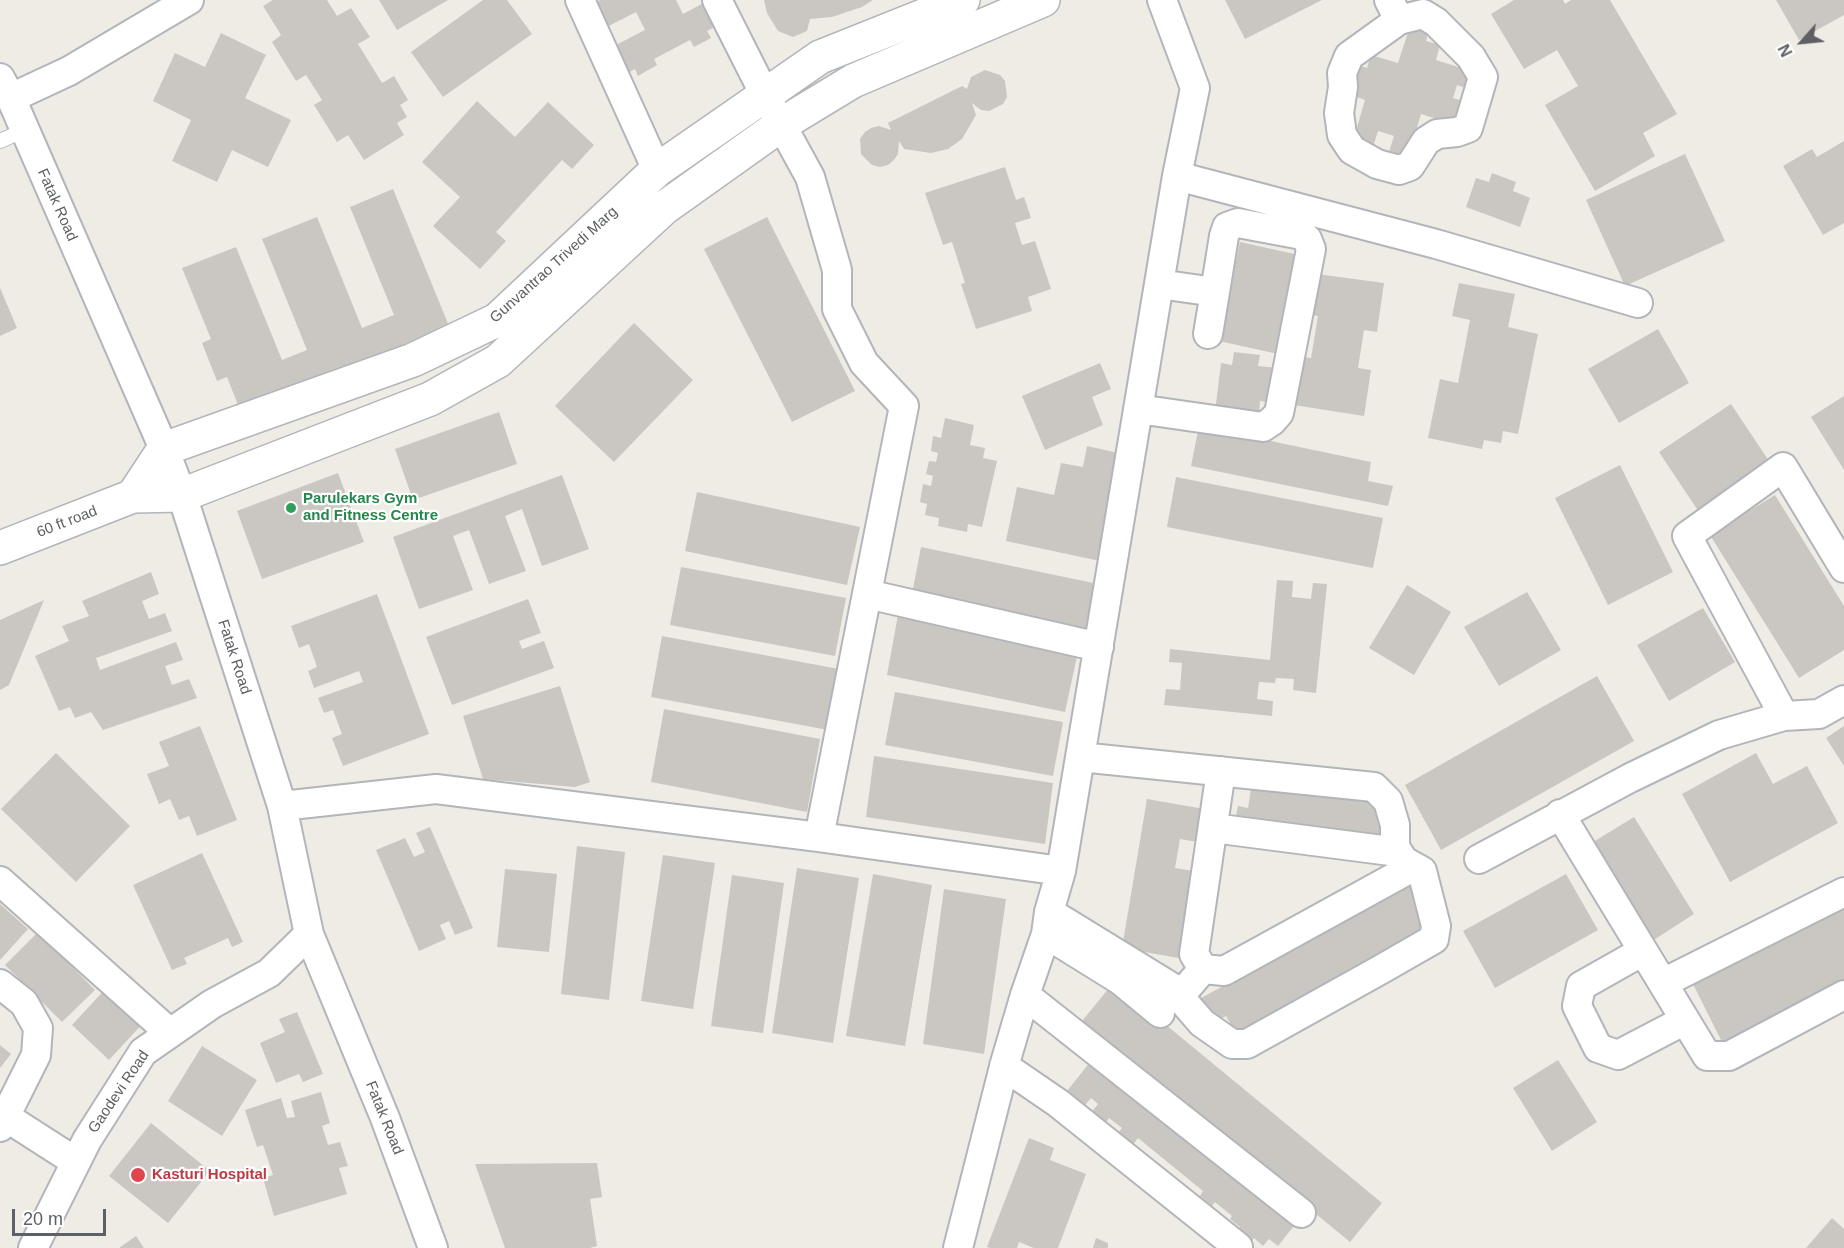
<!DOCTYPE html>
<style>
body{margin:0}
#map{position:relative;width:1844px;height:1248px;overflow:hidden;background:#eeece5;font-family:Arial,sans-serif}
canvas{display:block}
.north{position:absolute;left:1772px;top:12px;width:60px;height:60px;-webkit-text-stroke:4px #fff;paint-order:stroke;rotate:243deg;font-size:16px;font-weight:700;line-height:24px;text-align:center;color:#5d6064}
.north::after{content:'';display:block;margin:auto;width:21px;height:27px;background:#5d6064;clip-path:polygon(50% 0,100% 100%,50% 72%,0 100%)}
.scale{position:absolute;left:12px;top:1209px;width:94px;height:27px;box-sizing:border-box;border:3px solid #5d6064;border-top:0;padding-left:8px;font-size:18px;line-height:21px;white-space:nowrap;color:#5d6064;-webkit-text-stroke:4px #fff;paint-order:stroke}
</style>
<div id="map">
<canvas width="1844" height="1248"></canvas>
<div class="north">N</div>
<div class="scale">20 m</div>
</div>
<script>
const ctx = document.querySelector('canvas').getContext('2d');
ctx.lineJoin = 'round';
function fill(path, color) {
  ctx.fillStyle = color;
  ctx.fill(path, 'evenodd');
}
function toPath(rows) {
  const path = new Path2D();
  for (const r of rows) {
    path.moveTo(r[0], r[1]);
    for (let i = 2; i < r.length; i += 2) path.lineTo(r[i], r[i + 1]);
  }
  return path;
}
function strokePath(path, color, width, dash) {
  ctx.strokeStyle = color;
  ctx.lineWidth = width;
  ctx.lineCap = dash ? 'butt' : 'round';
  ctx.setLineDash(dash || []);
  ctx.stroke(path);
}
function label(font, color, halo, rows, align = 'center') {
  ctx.font = font + ' Arial,sans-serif';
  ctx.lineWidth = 4.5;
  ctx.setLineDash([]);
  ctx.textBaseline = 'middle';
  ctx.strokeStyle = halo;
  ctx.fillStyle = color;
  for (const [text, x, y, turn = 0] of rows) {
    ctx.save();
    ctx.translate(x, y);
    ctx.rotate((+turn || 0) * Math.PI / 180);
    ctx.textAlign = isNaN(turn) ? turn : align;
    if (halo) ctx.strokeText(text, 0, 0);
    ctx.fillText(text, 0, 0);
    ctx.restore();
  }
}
fill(toPath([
 [273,0,327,0,337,16,351,8,370,37,358,44,382,83,394,76,408,100,400,105,407,117,397,123,404,135,364,160,348,135,337,142,314,105,322,100,306,75,296,81,272,42,281,35,263,6],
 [379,0,448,0,397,30],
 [483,0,507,0,532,34,443,97,411,52],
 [600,0,676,0,683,14,709,0,722,23,707,31,711,38,694,47,690,40,654,59,657,65,638,76,635,69,626,74,612,47,645,30,636,12,603,29,590,5],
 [764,0,873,0,862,7,832,17,810,19,807,31,793,37,778,31,767,13],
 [1225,0,1322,0,1245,39],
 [1514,0,1563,0,1565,4,1571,0,1610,0,1677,114,1643,133,1655,156,1595,191,1545,105,1578,86,1557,50,1524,69,1491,14],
 [1776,0,1844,0,1844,15,1799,40],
 [1412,20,1430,26,1426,41,1440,45,1436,60,1477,73,1472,90,1457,85,1453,98,1470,103,1463,127,1421,114,1407,161,1388,155,1394,136,1378,131,1373,147,1353,141,1365,100,1352,95,1349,62,1367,68,1371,55,1398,63],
 [221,33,266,55,245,98,291,120,268,167,232,150,217,182,172,161,191,120,153,101,175,53,205,67],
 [985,70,1000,75,1005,81,1007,97,1003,104,989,111,981,110,972,103,976,115,962,139,948,149,931,153,904,149,899,141,898,154,894,160,888,165,880,167,872,165,861,154,860,139,865,132,871,128,879,126,891,130,888,123,962,86,967,89,971,77],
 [477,101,515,137,548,102,594,145,572,169,562,160,496,232,506,241,480,269,433,226,460,197,422,162],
 [1844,141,1844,223,1823,235,1783,166,1812,149,1817,157],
 [1685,154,1725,241,1625,286,1586,200],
 [1005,167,1016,200,1024,197,1031,218,1015,223,1022,245,1035,241,1051,289,1028,297,1032,311,976,329,961,284,965,283,952,242,943,245,925,193],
 [1492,173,1516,182,1513,191,1530,198,1520,227,1466,207,1476,178,1489,182],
 [393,189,449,326,240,410,227,377,217,381,202,343,211,339,182,268,236,247,282,360,307,350,262,239,317,217,362,328,394,315,350,207],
 [767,217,855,391,792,422,704,249],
 [1240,242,1299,255,1278,354,1219,341],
 [1317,274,1384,283,1377,332,1364,330,1358,368,1371,370,1364,416,1294,405,1302,357,1311,358,1318,316,1311,315],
 [1459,283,1515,294,1508,327,1538,334,1518,434,1503,431,1501,443,1484,440,1482,449,1428,438,1440,379,1458,383,1470,320,1452,316],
 [0,288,17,328,0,336],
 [634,323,693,380,614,462,555,406],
 [1658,329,1689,383,1619,423,1588,369],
 [1234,352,1260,355,1258,366,1277,368,1273,403,1260,401,1259,416,1215,412,1221,363,1232,365],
 [1100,363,1111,389,1092,397,1103,425,1045,450,1022,396],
 [1844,396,1844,470,1811,417],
 [1731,404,1771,464,1699,512,1659,452],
 [499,412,517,464,413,500,395,449],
 [945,418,974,425,970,445,985,448,983,458,997,461,982,527,968,524,967,532,938,526,939,518,925,515,927,504,920,502,923,484,931,486,933,476,926,474,929,461,936,462,938,453,931,451,933,436,941,438],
 [1199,426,1371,462,1368,481,1393,486,1388,506,1191,466],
 [1087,446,1123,454,1100,561,1006,541,1017,487,1054,495,1061,463,1083,467],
 [1620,465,1673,572,1608,605,1555,498],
 [338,473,364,542,262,579,237,511],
 [562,475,589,549,542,566,522,509,505,516,526,571,489,584,469,530,453,536,473,590,419,609,393,537],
 [1176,477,1383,518,1373,568,1167,527],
 [697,492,860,527,847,585,685,551],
 [1775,495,1844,606,1844,650,1799,678,1710,535],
 [921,547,1098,584,1088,635,911,599],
 [681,567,846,598,835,656,670,625],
 [151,572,159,594,142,601,149,619,165,613,172,631,96,658,100,670,176,642,183,660,165,666,172,685,189,679,197,698,103,730,91,712,75,718,70,707,59,711,35,656,69,641,62,626,89,616,82,601],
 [1277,580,1293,581,1292,597,1311,599,1313,583,1327,584,1316,693,1293,690,1294,679,1276,678,1275,683,1259,682,1257,699,1273,701,1272,716,1164,705,1166,689,1180,690,1182,663,1169,662,1170,649,1270,660],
 [1407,585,1451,612,1414,675,1369,648],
 [1527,592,1561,650,1499,686,1464,627],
 [377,594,429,734,343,766,332,738,342,734,333,710,324,713,318,698,363,682,359,671,314,688,308,671,317,667,309,644,299,648,291,626],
 [528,599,541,633,519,641,522,649,544,641,554,668,452,705,426,637],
 [44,600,9,685,0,690,0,620],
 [1703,608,1735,662,1669,701,1637,645],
 [898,615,1078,652,1065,712,887,675],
 [662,636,839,669,828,730,651,697],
 [1597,676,1634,741,1441,850,1405,785],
 [560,686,590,782,575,787,483,779,463,716],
 [895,692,1063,722,1053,776,885,745],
 [664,709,820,739,807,812,651,782],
 [200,726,237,820,197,836,189,816,179,820,170,799,159,804,147,774,169,766,159,742],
 [1844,726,1844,766,1826,738],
 [56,753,130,826,76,882,1,809],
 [1756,753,1773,784,1807,766,1838,823,1730,882,1682,794],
 [874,756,1053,783,1045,844,866,817],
 [1252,782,1379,803,1384,850,1234,826,1238,806,1248,808],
 [1147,799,1210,810,1204,843,1180,839,1175,868,1199,872,1184,959,1122,948],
 [1634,817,1694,914,1646,945,1585,847],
 [430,827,473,928,455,935,449,921,440,925,446,939,419,951,376,850,405,838,414,857,425,852,416,833],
 [577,846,625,852,609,1000,561,994],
 [202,853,243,942,232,947,228,938,184,958,187,964,172,970,133,885],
 [663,855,715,863,693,1009,641,1001],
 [797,868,859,878,833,1043,772,1033],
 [505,869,557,874,549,952,497,947],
 [873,874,932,885,905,1046,846,1036],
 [1566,874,1598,930,1495,988,1463,931],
 [732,875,784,883,763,1033,711,1026],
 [1419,880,1429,902,1417,909,1430,931,1237,1036,1226,1016,1212,1023,1201,998],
 [944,889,1006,899,984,1054,923,1044],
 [0,904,28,929,0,960],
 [1844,907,1844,982,1723,1044,1693,984],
 [38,932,95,990,62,1022,5,965],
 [1114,982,1382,1203,1350,1242,1082,1021],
 [109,985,146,1020,109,1060,72,1025],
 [297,1012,323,1074,303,1082,299,1074,276,1083,260,1043,285,1032,279,1019],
 [0,1045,11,1054,0,1068],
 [202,1046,257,1080,222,1136,168,1101],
 [1094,1057,1297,1222,1278,1246,1269,1239,1263,1246,1254,1238,1249,1244,1236,1233,1240,1227,1230,1219,1232,1216,1215,1202,1212,1206,1200,1196,1203,1191,1138,1138,1132,1146,1117,1134,1122,1128,1109,1118,1105,1124,1091,1113,1098,1104,1091,1098,1082,1109,1064,1095],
 [1558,1060,1597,1122,1552,1151,1513,1088],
 [321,1092,330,1123,322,1126,328,1145,340,1142,348,1166,339,1168,347,1194,274,1216,263,1178,273,1175,263,1145,257,1147,245,1110,281,1098,287,1118,295,1117,291,1101],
 [151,1123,210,1171,168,1223,109,1176],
 [1029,1138,1054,1148,1050,1160,1086,1174,1058,1248,1034,1248,1019,1242,1017,1248,991,1248,987,1247],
 [597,1163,602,1197,590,1199,597,1246,590,1248,505,1248,475,1164],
 [1832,1218,1844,1229,1844,1248,1806,1248],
 [136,1236,144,1248,119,1248],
 [1096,1238,1108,1243,1108,1248,1093,1248]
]), '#cac7c2');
const service = toPath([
 [0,141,25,130]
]);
const minor = toPath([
 [580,0,657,170],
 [717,0,765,95,810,177,837,270,837,309,864,363,904,406,819,837],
 [1389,0,1399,20,1423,14,1436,22,1471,57,1483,77,1468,128,1457,132,1437,134,1426,141,1410,166,1399,170,1377,164,1352,150,1342,135,1339,113,1343,87,1342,73,1349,56,1399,20],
 [0,78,11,98,164,449,182,495,282,806,309,934,385,1118,433,1248],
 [11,98,69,71,189,0],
 [1177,176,1436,244,1638,303],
 [1208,334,1215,292],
 [1138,409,1263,427,1272,421,1279,413,1311,249,1307,239,1302,235,1238,223,1227,227,1224,236,1215,292,1159,284],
 [867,594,1099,647],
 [1784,716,1687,536,1783,467,1844,568],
 [282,806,436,789,819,837,1061,871],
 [1560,814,1707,1056,1729,1056,1844,995],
 [1213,828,1398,852],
 [1479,859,1630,778,1719,735,1784,716,1819,714,1844,700],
 [0,881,170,1033],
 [1049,912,1171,987,1202,1023,1232,1044,1247,1044,1380,970,1434,939,1436,926,1422,871,1404,861,1398,852,1395,847,1395,825,1388,801,1374,787,1080,757],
 [1046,934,1120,980,1160,1013],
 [1643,951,1581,986,1577,1006,1598,1048,1618,1055,1685,1020],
 [1203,969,1224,971,1413,867],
 [1663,983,1844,892],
 [0,984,24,1003,38,1028,36,1055,0,1127],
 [1025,995,1301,1213],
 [1179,997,1203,969,1194,954,1221,771],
 [1004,1066,1058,1103,1238,1247],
 [6,1117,76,1162],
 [33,1248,87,1140,143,1052,212,1004,269,973,309,934],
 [958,1248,1005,1063,1025,995,1046,934,1049,912,1061,871,1177,176,1195,88,1162,0]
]);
const tertiary = toPath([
 [133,496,164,449,413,360,497,320,657,170,820,57,963,0],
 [0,548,133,496,182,495,430,399,498,361,664,208,782,124,853,81,1043,0]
]);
strokePath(service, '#b2b5b9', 16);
strokePath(minor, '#b2b5b9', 32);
strokePath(tertiary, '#b2b5b9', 36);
strokePath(service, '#fff', 14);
strokePath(minor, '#fff', 28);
strokePath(tertiary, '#fff', 33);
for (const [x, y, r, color] of [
 [291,508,6,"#2e9e5b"],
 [138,1175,8,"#e0444e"]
]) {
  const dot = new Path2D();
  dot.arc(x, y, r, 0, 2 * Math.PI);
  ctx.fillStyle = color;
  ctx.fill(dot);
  strokePath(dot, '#fff', 2);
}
label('15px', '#5d6064', '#fff', [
 ["Fatak Road",57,205,66],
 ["Gunvantrao Trivedi Marg",554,265,-42],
 ["60 ft road",67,522,-21],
 ["Fatak Road",234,657,72],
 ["Gaodevi Road",119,1092,-56],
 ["Fatak Road",384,1118,68]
]);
label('bold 15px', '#27864d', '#fff', [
 ["Parulekars Gym",303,499],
 ["and Fitness Centre",303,516]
], 'left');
label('bold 15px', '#be3a42', '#fff', [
 ["Kasturi Hospital",152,1175]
], 'left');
</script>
